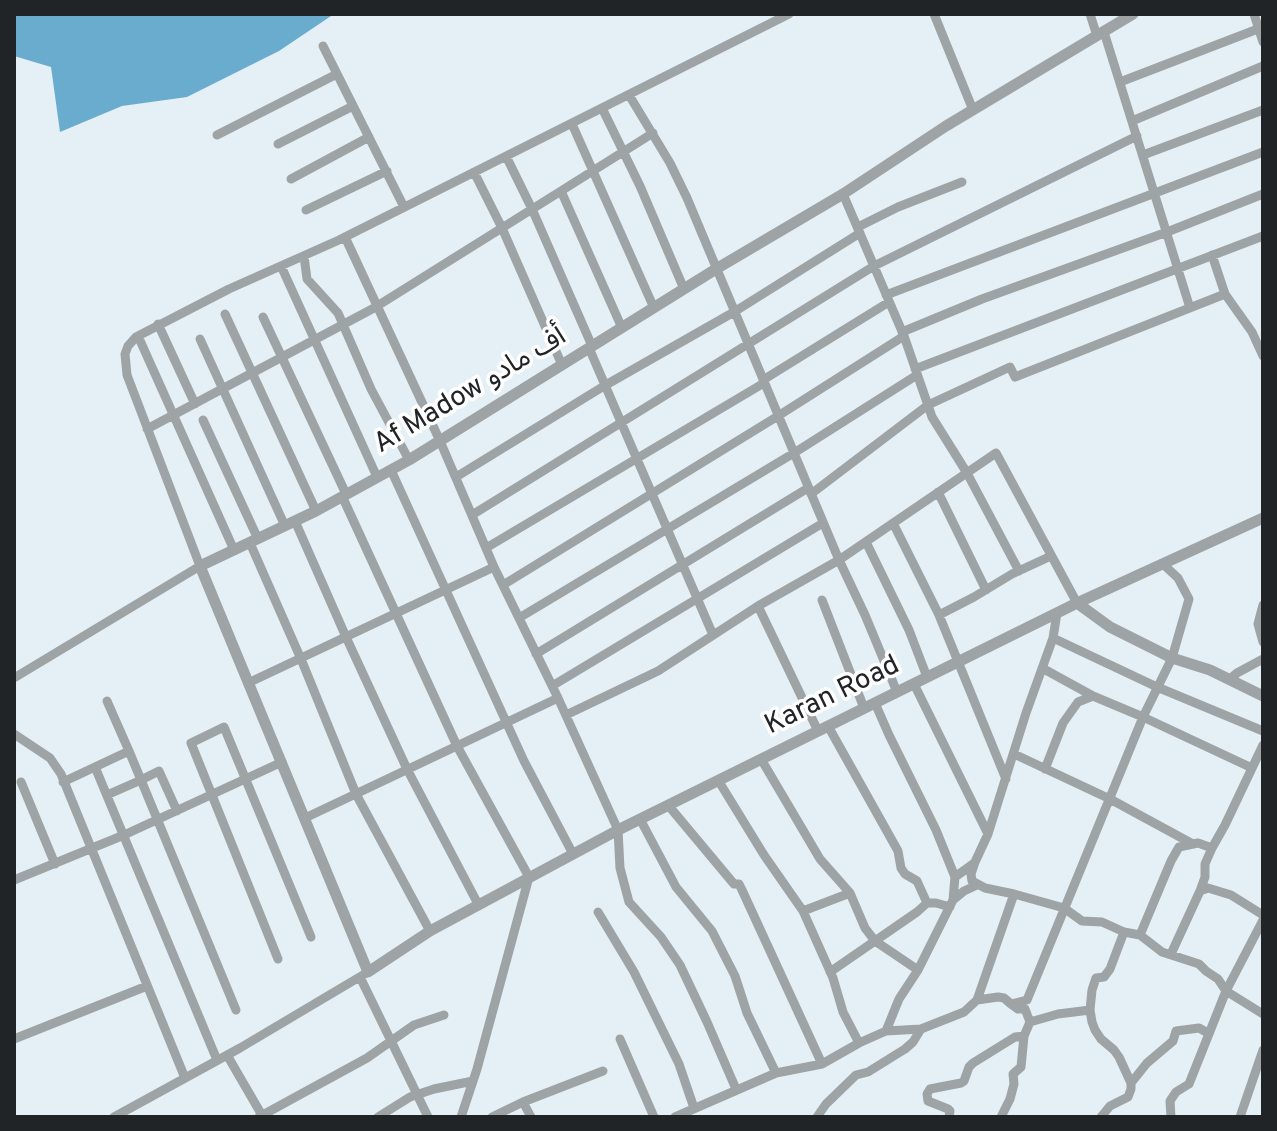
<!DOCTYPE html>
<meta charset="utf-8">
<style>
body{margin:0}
#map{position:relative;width:1277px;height:1131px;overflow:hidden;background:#e5f0f6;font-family:Overpass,sans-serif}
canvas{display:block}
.frame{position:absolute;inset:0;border:16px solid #202426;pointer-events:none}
</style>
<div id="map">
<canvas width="1277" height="1131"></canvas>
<div class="frame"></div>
</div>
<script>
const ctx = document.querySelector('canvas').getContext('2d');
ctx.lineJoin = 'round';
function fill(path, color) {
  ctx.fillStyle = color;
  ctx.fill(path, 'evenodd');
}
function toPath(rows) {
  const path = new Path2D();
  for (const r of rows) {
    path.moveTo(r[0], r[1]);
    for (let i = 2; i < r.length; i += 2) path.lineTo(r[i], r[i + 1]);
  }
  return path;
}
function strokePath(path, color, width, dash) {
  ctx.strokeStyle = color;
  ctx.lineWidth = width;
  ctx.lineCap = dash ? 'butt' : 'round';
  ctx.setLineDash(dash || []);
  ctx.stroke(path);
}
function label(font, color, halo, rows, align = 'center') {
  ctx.font = font + ' Overpass,"Noto Sans Arabic",sans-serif';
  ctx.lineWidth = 7;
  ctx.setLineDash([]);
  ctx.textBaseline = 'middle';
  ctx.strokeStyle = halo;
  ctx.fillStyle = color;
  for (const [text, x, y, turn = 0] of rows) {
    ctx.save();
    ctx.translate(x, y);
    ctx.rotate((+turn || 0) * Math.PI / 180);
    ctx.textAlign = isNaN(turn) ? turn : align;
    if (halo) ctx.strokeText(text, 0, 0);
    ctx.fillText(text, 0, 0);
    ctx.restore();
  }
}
fill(toPath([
 [14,14,334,14,279,51,187,97,122,106,60,132,51,67,14,56]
]), '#6aacce');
strokePath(toPath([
 [934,14,973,110],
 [1090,14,1097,36],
 [1254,14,1263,42],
 [1104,32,1190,308],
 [323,46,404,207],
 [1120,82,1263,27],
 [629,95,670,163,687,198,839,560,865,615,897,692],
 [602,108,640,186,684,289],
 [1132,121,1263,66],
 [572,124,654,308],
 [217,135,337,74],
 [278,144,353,106],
 [1143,155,1263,110],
 [506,156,532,209,592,346],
 [474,172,502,228,562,365],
 [291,179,369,137],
 [561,191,653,133],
 [843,194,904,336,932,417,967,473,1019,571],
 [306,210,387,171],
 [858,227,898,207,962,182],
 [345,237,440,441,494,567,558,698,618,830,620,868,629,902,661,937,680,965,707,1022,736,1089],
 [1212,255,1225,294,1252,332,1263,356],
 [304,256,307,279,338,313,371,389,409,460],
 [281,266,377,477],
 [886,295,1263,152],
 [225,314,316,511],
 [263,317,346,494],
 [158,324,195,404],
 [902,332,982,299,1167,232,1263,194],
 [138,336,234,550],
 [200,339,285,526],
 [589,348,713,635],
 [915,369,1263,236],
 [763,380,889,302],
 [203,420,258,539],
 [147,429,374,308,561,191,622,328],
 [391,470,524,761,573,854],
 [456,477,604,386,734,312,860,233],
 [938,492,986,590],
 [811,494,928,405,1010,367,1015,377,1225,294],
 [342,496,457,746,529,877,477,1069,461,1117],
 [472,515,874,266,1137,136],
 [295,521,346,637,407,769,478,904],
 [893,523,939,615],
 [866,542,909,630,927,677],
 [250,543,301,659,356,794,430,931],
 [486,548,764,383],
 [503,585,778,416,904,336],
 [822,600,864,708],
 [1263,605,1258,624,1263,642],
 [758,606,818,731],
 [1057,613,1053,638,1026,713,988,834,975,862,971,874,972,881,985,888,1014,894,1064,908,1082,921,1102,922,1124,932,1140,935,1162,952,1199,964,1206,971,1218,979,1226,991,1263,1014],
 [519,618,794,453,917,375],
 [1053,638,1157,687,1263,731],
 [536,654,808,488],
 [1042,668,1093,696,1143,717,1252,768],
 [14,678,200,566,127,375,125,354,128,346,136,337,229,289,339,240,789,14],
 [1230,679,1237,673,1263,659],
 [248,683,494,567],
 [914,684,988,834],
 [552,686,823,523],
 [107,701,129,751],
 [875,703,889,735,936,830,955,877],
 [566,715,658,671,758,606,839,560,996,453,1077,603],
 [828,726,898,851,901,868,905,874,917,881,927,903],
 [14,734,50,758,61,774,185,1078],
 [1014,754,1110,799,1191,843],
 [761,759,820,859,850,893,865,928,875,941,918,970],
 [95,767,217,1060],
 [1045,769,1063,723,1078,702,1093,696],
 [1006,779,939,615,974,597,1012,574,1051,556],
 [718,780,764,855,803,911,833,978,843,1012,859,1043],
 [21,782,55,864],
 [63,782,129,751,141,780,159,771,177,811],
 [107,795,141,780,236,1010],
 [668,805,734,884,739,884,742,890,822,1064],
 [305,818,558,698],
 [640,819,676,887,712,931,735,976,747,1013,776,1073],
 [14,880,124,835,282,762],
 [1200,891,1205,877,1205,864,1212,848,1225,825,1263,745],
 [953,900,964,891,977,885],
 [803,911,850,893],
 [598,912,634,972,679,1064,694,1108],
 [1140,935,1171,861,1179,847,1198,843,1212,848],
 [1171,954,1200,891,1208,888,1231,895,1263,915],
 [278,959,191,743,224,727,311,937],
 [830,972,917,912,927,903,936,903,950,907],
 [360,977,428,1117],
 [977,1000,1014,894],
 [1030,1022,1058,1014,1090,1010],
 [886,1031,899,999,918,970,953,900,955,877,973,864],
 [14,1039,147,986],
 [620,1039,654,1117],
 [227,1055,263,1117],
 [1131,1083,1147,1063,1173,1041,1176,1031,1199,1028,1208,1033],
 [523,1102,531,1117],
 [114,1117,240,1048,368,972],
 [259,1117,367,1058,414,1025,444,1015],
 [378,1117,410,1097,434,1089,473,1081],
 [492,1117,523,1102,603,1071],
 [675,1117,776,1073,822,1064,859,1043,886,1031,921,1029,964,1012,977,1000,998,997,1004,998,1011,1004,1027,1000,1143,717,1172,658,1189,599,1178,578,1164,565],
 [817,1117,826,1104,856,1075,868,1072,905,1049,913,1042,921,1029],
 [949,1117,950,1111,948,1109,928,1101,927,1094,930,1089,961,1083,964,1081,969,1067,973,1063,1015,1037,1024,1036],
 [1001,1117,1010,1099,1014,1084,1013,1074,1021,1067,1024,1036,1030,1022,1025,1009,1018,1009,1011,1004],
 [1101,1117,1110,1106,1128,1097,1131,1089,1131,1083,1119,1057,1114,1050,1101,1039,1095,1030,1092,1022,1090,1010,1092,990,1096,978,1104,977,1110,969,1124,932],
 [1171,1117,1170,1101,1176,1092,1189,1084,1226,991,1263,920],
 [1240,1117,1263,1050]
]), '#9ea3a6', 9);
strokePath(toPath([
 [1133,14,946,126,843,194,716,269,409,460,316,511,200,566,368,972,430,931,618,830,1077,603,1263,518],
 [1077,603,1110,627,1172,658,1210,670,1263,696]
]), '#9ea3a6', 11);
label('28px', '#202426', '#fff', [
 ["Af Madow أف مادو",471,392,-31],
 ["Karan Road",833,697,-26]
]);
</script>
